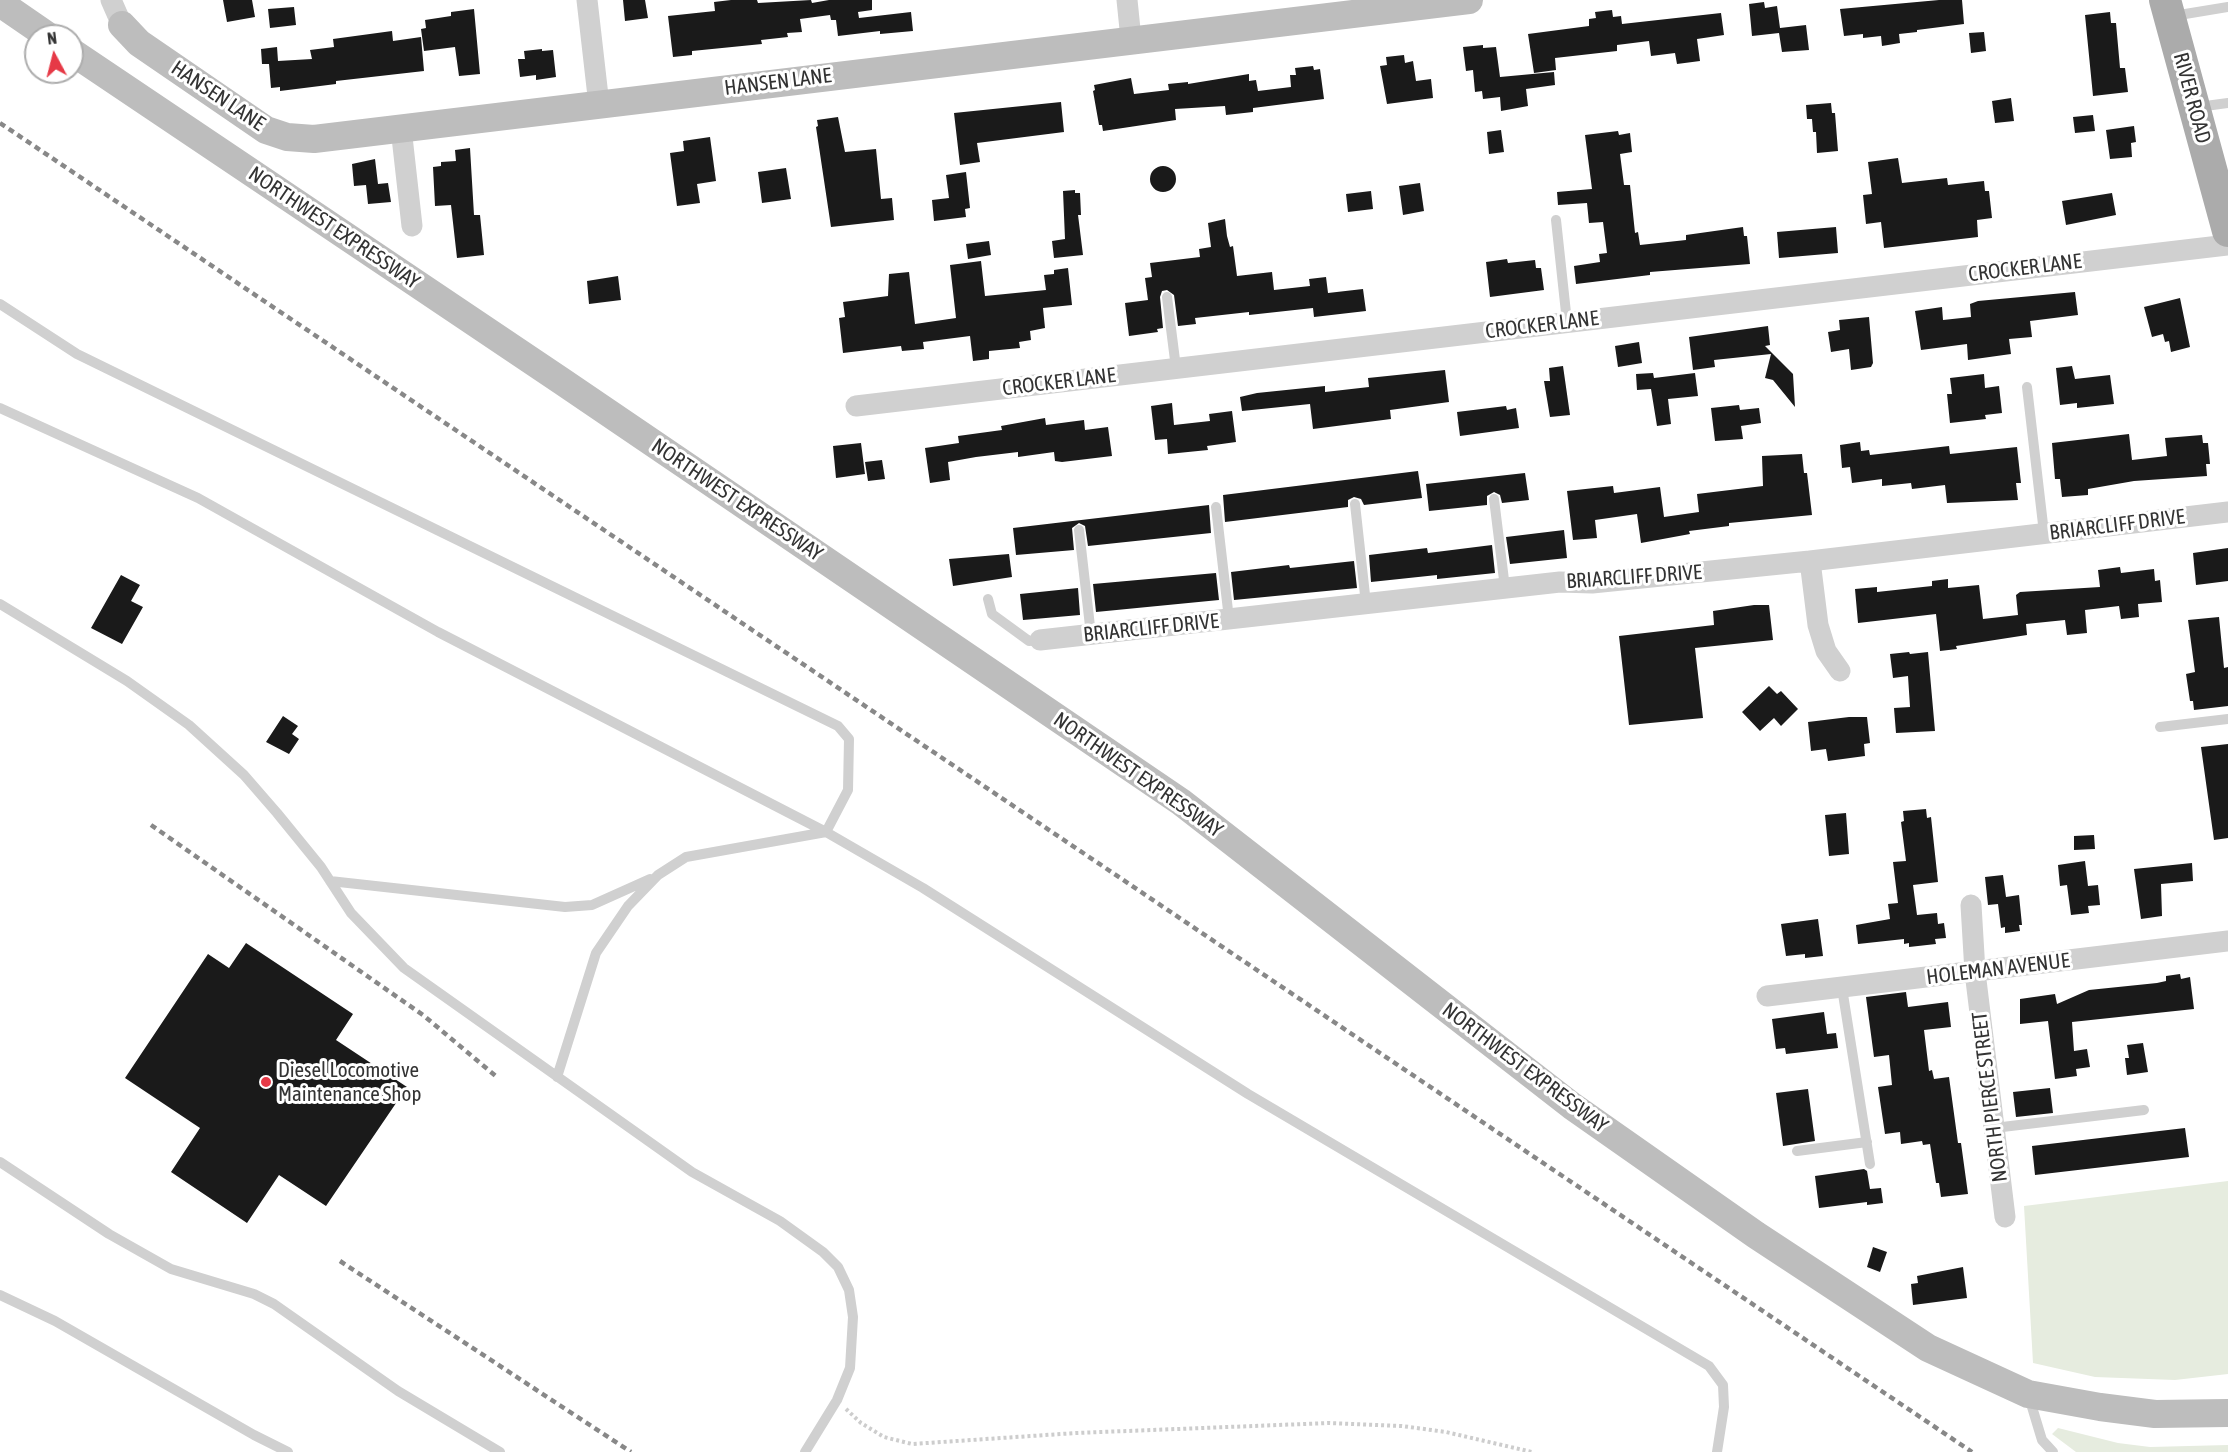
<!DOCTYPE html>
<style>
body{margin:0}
#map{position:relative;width:2228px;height:1452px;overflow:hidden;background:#fff;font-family:"Asap Condensed",sans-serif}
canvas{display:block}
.north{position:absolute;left:24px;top:24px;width:60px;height:60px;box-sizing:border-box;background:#fff;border:2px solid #adadad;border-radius:50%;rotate:353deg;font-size:16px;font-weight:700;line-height:24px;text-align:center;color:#333}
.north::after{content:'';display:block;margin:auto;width:21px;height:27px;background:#e63946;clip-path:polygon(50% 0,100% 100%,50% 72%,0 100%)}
</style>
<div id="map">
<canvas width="2228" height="1452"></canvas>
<div class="north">N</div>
</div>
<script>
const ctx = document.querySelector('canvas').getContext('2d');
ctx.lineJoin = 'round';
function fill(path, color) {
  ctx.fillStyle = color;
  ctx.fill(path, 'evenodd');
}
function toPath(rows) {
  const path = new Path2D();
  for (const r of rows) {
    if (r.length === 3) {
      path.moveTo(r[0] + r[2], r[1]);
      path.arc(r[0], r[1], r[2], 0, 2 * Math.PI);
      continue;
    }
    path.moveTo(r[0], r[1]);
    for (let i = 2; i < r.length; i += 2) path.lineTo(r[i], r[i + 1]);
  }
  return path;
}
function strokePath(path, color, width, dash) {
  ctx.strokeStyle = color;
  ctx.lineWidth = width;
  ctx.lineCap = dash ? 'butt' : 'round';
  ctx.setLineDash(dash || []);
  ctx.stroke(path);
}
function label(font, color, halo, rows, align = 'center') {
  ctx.font = font + ' "Asap Condensed",sans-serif';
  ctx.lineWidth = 6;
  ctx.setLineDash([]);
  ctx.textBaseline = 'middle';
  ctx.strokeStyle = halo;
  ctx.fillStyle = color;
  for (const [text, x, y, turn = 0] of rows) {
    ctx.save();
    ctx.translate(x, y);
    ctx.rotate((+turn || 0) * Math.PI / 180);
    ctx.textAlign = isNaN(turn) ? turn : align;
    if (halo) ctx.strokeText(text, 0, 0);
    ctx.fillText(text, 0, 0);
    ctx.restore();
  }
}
fill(toPath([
 [2228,1181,2228,1374,2175,1380,2095,1377,2033,1363,2024,1206],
 [2058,1428,2118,1443,2150,1447,2228,1445,2228,1452,2076,1452,2052,1434]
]), '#e6ecdf');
fill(toPath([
 [223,0,252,0,255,17,227,22],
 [623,0,645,0,648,18,625,21],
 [731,0,757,0,758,3,811,0,812,3,829,0,872,0,872,10,858,12,859,18,911,12,913,31,880,34,880,31,838,36,836,20,831,20,830,15,800,19,802,32,787,33,788,37,761,40,762,44,692,51,692,55,673,57,668,16,715,11,714,2],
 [1939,0,1962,0,1964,24,1917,30,1917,32,1899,34,1900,43,1882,46,1881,36,1863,38,1863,34,1844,36,1840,9],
 [1764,2,1765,8,1777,6,1780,28,1806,25,1809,50,1782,52,1779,33,1752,36,1749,4],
 [294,7,296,25,270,28,268,9],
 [474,9,480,74,459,76,455,47,424,51,421,29,426,28,425,20,451,16,451,12],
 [1612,10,1613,17,1621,16,1622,24,1721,13,1724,35,1697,39,1700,61,1677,64,1675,53,1651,56,1649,41,1617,45,1617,51,1555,58,1556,70,1534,73,1528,34,1589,26,1589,19,1596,18,1595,12],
 [2110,12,2111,23,2116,23,2120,68,2125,68,2128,92,2093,96,2085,15],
 [392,31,393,41,421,37,424,71,336,81,336,84,280,91,280,87,271,88,269,64,262,64,261,49,277,47,278,61,312,59,310,50,334,47,333,39],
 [1984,32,1986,51,1971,53,1969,33],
 [1483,45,1483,48,1496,47,1500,77,1554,72,1555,85,1526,89,1528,106,1501,111,1500,97,1483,99,1482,91,1475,92,1473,70,1466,71,1463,47],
 [542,49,542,51,553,50,556,77,536,80,536,75,520,77,518,59,525,59,524,51],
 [1404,55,1405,63,1413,61,1416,81,1431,79,1433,98,1387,104,1380,66,1387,65,1386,57],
 [1313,66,1314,70,1320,69,1324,99,1253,108,1253,112,1226,115,1225,106,1175,109,1176,120,1103,131,1102,125,1099,125,1093,91,1095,90,1094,85,1131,78,1134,94,1169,90,1168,84,1188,82,1188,84,1249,74,1249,81,1256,80,1258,91,1291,87,1290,75,1296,75,1295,68],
 [2011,98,2014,121,1995,123,1992,101],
 [1061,102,1064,132,977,143,980,162,960,165,954,113],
 [1831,103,1832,113,1835,113,1838,151,1817,153,1816,132,1813,132,1812,119,1807,119,1806,105],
 [2093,115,2095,131,2075,133,2073,117],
 [838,117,845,152,876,149,881,199,892,198,894,220,831,227,816,127,818,126,817,120],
 [2134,126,2136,142,2131,143,2132,157,2110,159,2106,130],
 [1501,130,1504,152,1489,154,1487,132],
 [1618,131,1619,135,1630,133,1632,152,1620,154,1624,185,1630,185,1635,233,1638,232,1640,245,1686,240,1686,235,1743,227,1744,236,1747,236,1750,264,1650,272,1650,275,1576,284,1574,266,1600,262,1599,254,1607,253,1603,222,1589,223,1587,203,1558,205,1557,192,1592,189,1585,135],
 [710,137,716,181,697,184,700,203,677,206,670,153,684,151,683,141],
 [470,148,474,215,480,215,484,255,457,258,451,205,435,206,433,167,441,166,441,162,456,161,455,150],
 [1898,158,1902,183,1947,178,1948,185,1984,181,1985,191,1989,191,1992,218,1977,220,1978,237,1884,248,1881,222,1866,224,1863,195,1872,194,1868,162],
 [375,159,378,184,388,183,391,202,368,204,366,185,354,186,352,164],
 [1163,179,13],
 [786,168,791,199,762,203,758,172],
 [966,172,970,208,965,209,966,217,934,221,932,200,949,198,946,175],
 [1420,183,1424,211,1403,215,1399,186],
 [1075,190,1075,193,1080,193,1081,215,1078,215,1083,255,1054,258,1052,241,1065,239,1063,191],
 [1371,191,1373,209,1348,212,1346,194],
 [2112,193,2116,215,2066,225,2062,201],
 [1225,219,1227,236,1230,247,1233,246,1237,276,1272,272,1274,290,1310,286,1309,279,1326,277,1328,293,1363,289,1366,311,1314,317,1313,308,1249,315,1249,312,1195,318,1196,324,1178,326,1174,295,1167,290,1162,291,1160,297,1163,328,1157,329,1158,332,1129,336,1125,303,1148,300,1145,278,1152,277,1150,263,1200,257,1199,249,1211,247,1208,223],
 [1836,227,1838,253,1779,258,1777,232],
 [989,241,991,255,968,259,966,244],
 [1507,259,1508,263,1535,260,1536,268,1541,268,1544,290,1490,297,1486,262],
 [981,261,985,296,1046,290,1044,275,1054,274,1054,270,1068,268,1072,305,1043,308,1045,328,1030,331,1031,340,1019,342,1020,348,989,351,989,359,973,361,970,336,923,342,924,349,902,351,901,346,843,353,839,318,845,317,843,302,888,296,889,274,909,272,915,324,956,318,950,265],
 [618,276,621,300,589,304,587,281],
 [2075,292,2078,315,2030,321,2032,337,2009,339,2011,354,1968,360,1967,344,1921,350,1915,311,1942,307,1943,320,1971,317,1970,304,1978,301],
 [2180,298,2190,347,2171,352,2169,341,2165,342,2163,334,2152,337,2144,307],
 [1869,317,1873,363,1871,367,1851,370,1849,349,1831,352,1828,332,1840,330,1839,320],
 [1768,326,1770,345,1765,346,1793,374,1795,407,1773,380,1765,378,1771,354,1714,360,1715,367,1693,370,1689,337],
 [1639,342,1642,363,1618,367,1615,346],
 [1563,366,1570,415,1550,417,1544,381,1550,381,1549,368],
 [2072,366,2075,379,2110,375,2114,404,2077,408,2077,403,2060,405,2056,368],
 [1445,370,1449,402,1390,410,1391,419,1313,429,1310,404,1242,411,1240,397,1257,393,1325,386,1325,392,1369,387,1368,378],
 [1653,373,1654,378,1695,373,1698,396,1668,399,1671,424,1657,426,1651,389,1637,390,1636,374],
 [1984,374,1985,388,1999,386,2002,413,1985,415,1986,419,1950,423,1947,394,1952,394,1950,378],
 [1172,403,1174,425,1210,421,1209,414,1232,411,1236,442,1207,446,1208,450,1168,454,1167,439,1155,440,1151,406],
 [1739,405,1740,410,1759,408,1761,423,1741,426,1743,439,1715,441,1711,408],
 [1506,406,1507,410,1516,408,1519,428,1460,436,1457,412],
 [1045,418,1046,425,1084,420,1085,430,1108,427,1112,456,1062,462,1055,461,1054,452,1018,457,1018,452,976,457,948,462,950,480,930,483,925,448,959,443,958,436,1002,430,1001,426],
 [2129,434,2132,460,2167,456,2165,438,2202,435,2203,443,2208,443,2210,464,2206,464,2207,476,2134,481,2088,489,2088,495,2062,497,2060,479,2055,479,2052,443],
 [1860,442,1861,451,1869,450,1870,455,1949,446,1950,454,2017,447,2021,483,2016,483,2018,500,1947,503,1945,485,1912,489,1911,483,1882,486,1882,479,1852,483,1850,467,1842,468,1840,445],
 [861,443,865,474,836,478,833,446],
 [1802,454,1804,473,1807,473,1812,515,1729,523,1729,526,1689,531,1690,534,1641,543,1637,514,1595,520,1597,538,1573,540,1567,491,1613,486,1614,493,1660,487,1664,517,1699,512,1697,494,1763,486,1762,456],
 [882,460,885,479,868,481,865,462],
 [1418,471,1422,498,1364,505,1361,499,1354,497,1348,500,1348,507,1225,522,1223,495],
 [1525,473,1529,500,1502,503,1500,495,1494,492,1487,496,1487,505,1429,511,1426,484],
 [1209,505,1211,533,1088,546,1085,526,1079,523,1072,528,1074,550,1016,555,1013,528],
 [1564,530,1567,558,1510,564,1506,537],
 [1492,545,1495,573,1437,579,1437,575,1371,582,1369,555,1427,548,1428,553],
 [2228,548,2228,581,2196,585,2193,553],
 [1009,554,1012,577,953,586,949,559],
 [1354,561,1357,588,1234,600,1231,572,1289,565,1290,568],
 [2120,567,2121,573,2154,569,2155,581,2160,580,2162,602,2138,604,2139,617,2121,619,2119,606,2085,610,2087,633,2067,635,2065,620,2026,624,2027,635,1956,646,1957,649,1940,651,1936,614,1858,623,1855,589,1877,587,1877,592,1932,586,1932,581,1948,579,1948,588,1979,585,1983,619,2018,615,2016,595,2020,592,2100,587,2098,570],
 [1216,573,1219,600,1096,612,1093,584],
 [121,575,140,585,131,601,143,607,122,644,91,628],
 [1078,588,1080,615,1023,620,1020,594],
 [1754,605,1769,605,1773,640,1695,648,1703,718,1629,725,1619,636,1714,625,1713,611],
 [2219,617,2224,668,2228,667,2228,706,2194,710,2193,701,2190,701,2186,674,2195,672,2188,620],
 [1909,652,1910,654,1928,652,1935,731,1896,733,1894,708,1910,707,1908,676,1893,678,1890,654],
 [1769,686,1777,694,1781,691,1798,709,1781,726,1774,718,1760,731,1742,712],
 [283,716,298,726,292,734,299,739,289,754,266,742],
 [1849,717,1867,717,1870,743,1864,744,1865,756,1828,761,1826,749,1811,751,1808,722],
 [2228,744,2228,838,2214,840,2201,747],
 [1926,809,1927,818,1931,817,1938,882,1913,885,1917,915,1937,913,1938,924,1944,923,1946,938,1935,939,1936,944,1909,947,1909,943,1904,944,1904,939,1858,944,1856,925,1890,919,1888,904,1898,903,1893,862,1906,861,1901,822,1904,821,1903,811],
 [1846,813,1849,854,1829,856,1825,815],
 [2094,835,2095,849,2074,850,2074,836],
 [2085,861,2088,886,2098,885,2100,905,2088,906,2089,913,2071,915,2067,885,2060,886,2058,865],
 [2192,863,2193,881,2161,884,2162,916,2141,919,2134,869],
 [2003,875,2006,897,2019,895,2022,925,2019,925,2020,931,2005,933,2005,927,2001,928,1998,904,1988,905,1985,877],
 [1818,919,1823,956,1805,958,1805,954,1786,956,1781,924],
 [246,943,353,1014,336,1040,407,1087,326,1206,279,1175,247,1223,171,1172,200,1128,125,1078,208,954,229,968],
 [2180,974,2181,979,2190,977,2194,1009,2072,1022,2074,1051,2087,1049,2090,1067,2076,1069,2077,1076,2055,1079,2048,1021,2020,1024,2020,999,2055,994,2057,1004,2089,990,2157,983,2166,981,2166,976],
 [1906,992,1908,1007,1948,1002,1951,1027,1924,1030,1929,1071,1932,1070,1934,1079,1949,1077,1958,1143,1961,1143,1968,1194,1941,1197,1939,1183,1936,1183,1930,1144,1923,1145,1922,1141,1901,1144,1900,1132,1885,1134,1878,1087,1892,1085,1889,1055,1874,1057,1866,997],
 [1824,1012,1827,1034,1836,1033,1838,1048,1786,1054,1785,1048,1776,1049,1772,1019],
 [2143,1043,2148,1072,2127,1075,2125,1058,2129,1058,2127,1045],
 [2050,1088,2053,1113,2016,1117,2013,1092],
 [1808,1089,1815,1141,1783,1146,1776,1093],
 [2185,1128,2189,1157,2035,1175,2032,1146],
 [1864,1169,1867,1171,1870,1189,1881,1188,1883,1203,1867,1205,1867,1202,1819,1208,1815,1176],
 [1873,1247,1887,1252,1880,1272,1867,1267],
 [1963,1267,1967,1298,1913,1305,1911,1284,1918,1283,1917,1276]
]), '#1a1a1a');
strokePath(toPath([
 [846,1409,861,1423,884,1437,912,1444,1076,1433,1329,1423,1402,1426,1446,1432,1532,1452]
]), '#cdcdcd', 4, [3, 3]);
strokePath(toPath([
 [2173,16,2228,7],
 [2198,107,2228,103],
 [1556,220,1567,322],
 [1167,297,1176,368],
 [0,304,77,354,838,726,849,739,848,790,826,832,686,857,658,875,628,906,596,953,557,1077],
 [2027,387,2044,533],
 [0,408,198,498,438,632,826,832,923,888,1248,1094,1709,1366,1723,1385,1724,1407,1717,1452],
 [1494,499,1505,588],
 [1355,504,1366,604],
 [1216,507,1229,619],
 [1079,530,1091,635],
 [988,599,992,614,1029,641,1040,640],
 [0,604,127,681,189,725,244,775,277,813,321,867,351,913,404,968,692,1172,780,1221,823,1252,838,1267,849,1290,853,1317,850,1368,837,1400,805,1452],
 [2160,727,2228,719],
 [330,881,565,907,592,905,650,879],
 [1842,988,1870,1164],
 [1994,1128,2144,1110],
 [1797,1151,1867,1142],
 [0,1162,109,1234,171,1269,254,1294,274,1304,398,1391,500,1452],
 [0,1295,55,1321,254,1435,288,1452],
 [2029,1397,2042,1440,2053,1452]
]), '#d0d0d0', 10);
strokePath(toPath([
 [111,0,122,25],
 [587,0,599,105],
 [1127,0,1131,39],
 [401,128,412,226],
 [856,406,2228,245],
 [1810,561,1818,625,1826,651,1840,671],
 [1040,640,1560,582,1592,583,1810,561,2228,512],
 [1971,905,1975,972,2005,1217],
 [1767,996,2228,941]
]), '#d0d0d0', 21);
strokePath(toPath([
 [0,3,48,36],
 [122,25,139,43,266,130,287,137,314,139,1469,0],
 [72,52,563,382,1181,802,1572,1106,1756,1235,1928,1348,2028,1394,2100,1407,2155,1414,2228,1413]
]), '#bdbdbd', 28);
strokePath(toPath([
 [2165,0,2228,231]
]), '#ababab', 32);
strokePath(toPath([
 [0,123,1972,1452],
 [151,825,423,1015,498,1078],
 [340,1261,631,1452]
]), '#888', 4.5, [6, 4.5]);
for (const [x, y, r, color] of [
 [266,1082,6,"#e63946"]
]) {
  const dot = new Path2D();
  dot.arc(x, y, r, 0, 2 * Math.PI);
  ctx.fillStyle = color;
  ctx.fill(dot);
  strokePath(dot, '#fff', 2);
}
label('21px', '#333', '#fff', [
 ["HANSEN LANE",778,82,-7],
 ["HANSEN LANE",218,96,34],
 ["RIVER ROAD",2192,98,75],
 ["NORTHWEST EXPRESSWAY",334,228,34],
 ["CROCKER LANE",2025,268,-7],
 ["CROCKER LANE",1542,325,-7],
 ["CROCKER LANE",1059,382,-7],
 ["NORTHWEST EXPRESSWAY",737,500,34],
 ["BRIARCLIFF DRIVE",2117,525,-7],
 ["BRIARCLIFF DRIVE",1634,577,-4],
 ["BRIARCLIFF DRIVE",1151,628,-6],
 ["NORTHWEST EXPRESSWAY",1138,775,35],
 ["HOLEMAN AVENUE",1998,969,-7],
 ["NORTHWEST EXPRESSWAY",1525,1068,37],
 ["NORTH PIERCE STREET",1990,1097,-97]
]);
label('21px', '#333', '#fff', [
 ["Diesel Locomotive",278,1070],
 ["Maintenance Shop",278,1094]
], 'left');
</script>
